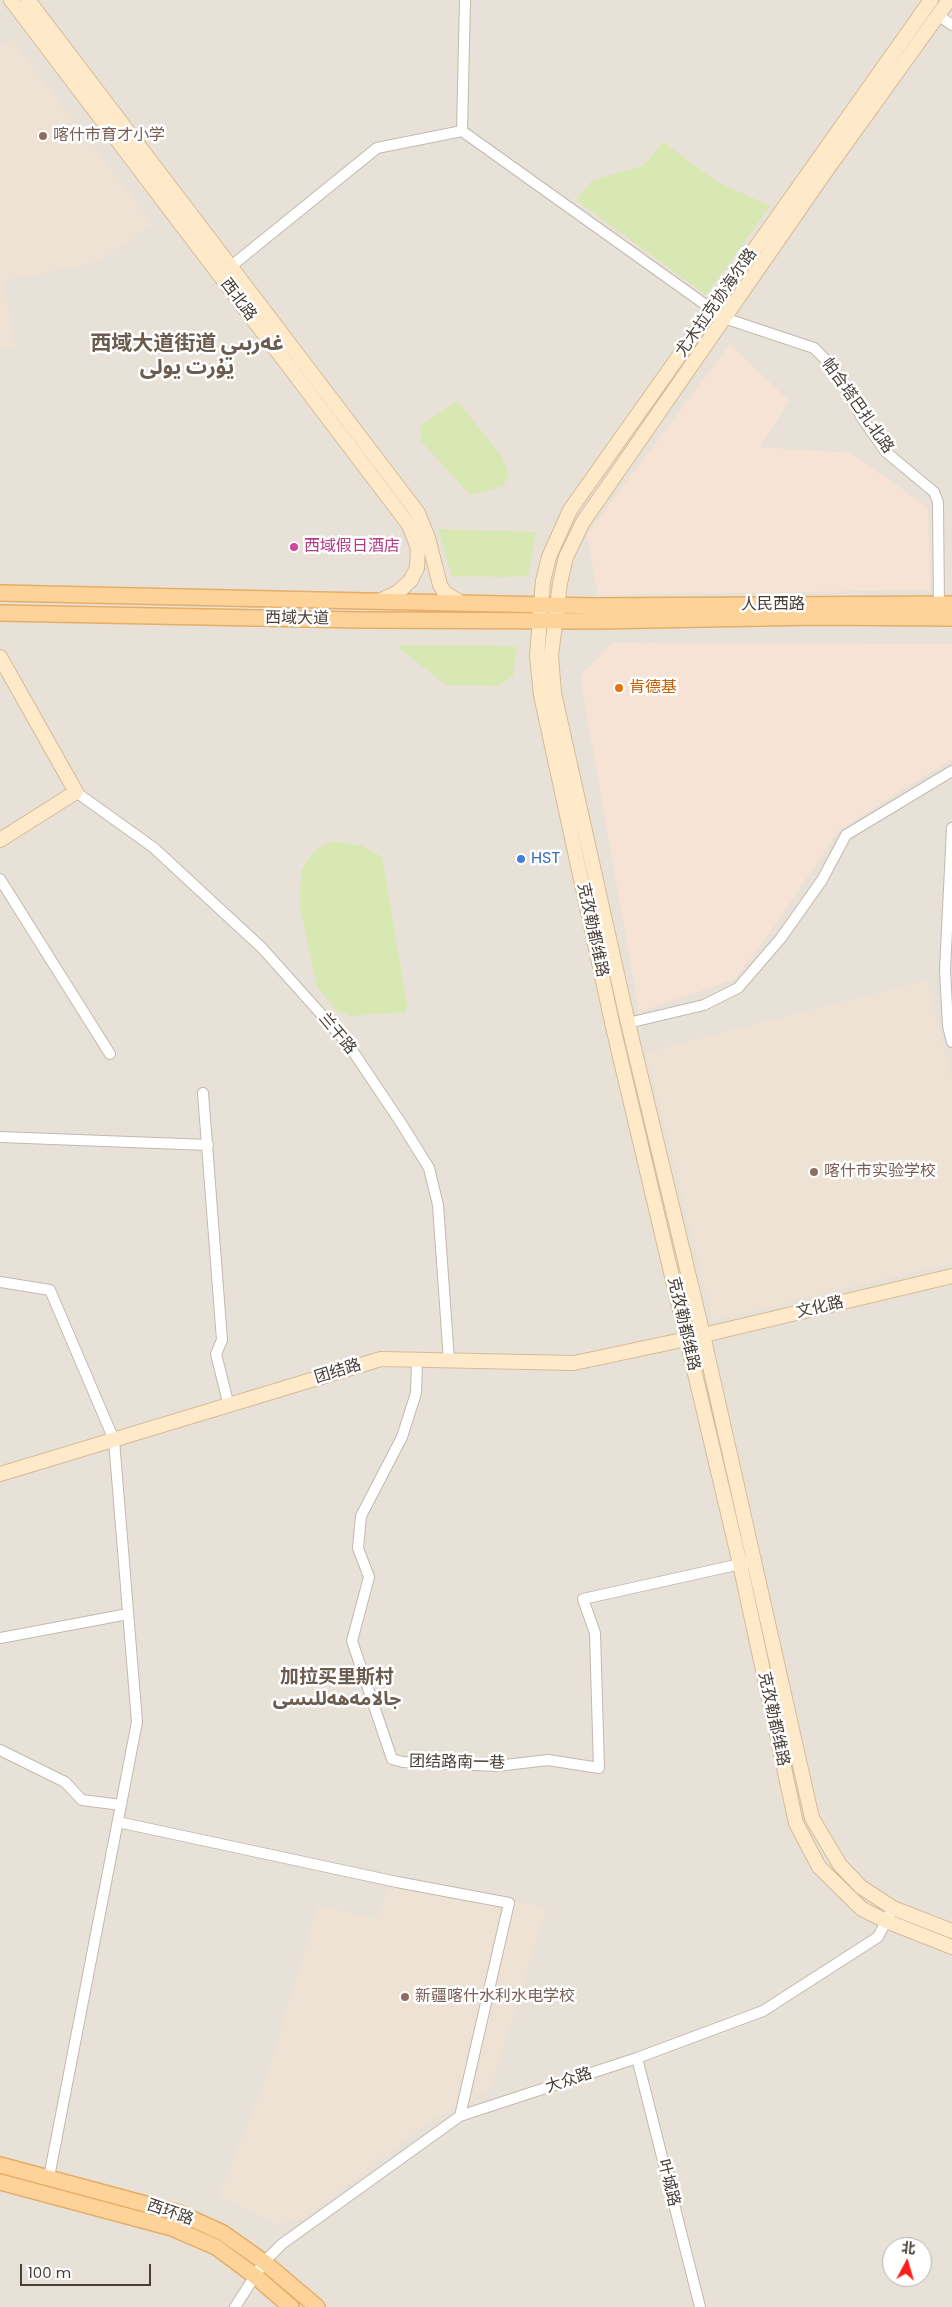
<!DOCTYPE html>
<meta charset="utf-8">
<style>
body{margin:0}
#map{position:relative;width:952px;height:2307px;overflow:hidden;background:#f4f0e9;font-family:Poppins,"Noto Sans SC",sans-serif}
canvas{display:block}
.north{position:absolute;left:882px;top:2237px;width:50px;height:50px;box-sizing:border-box;background:#fff;border:1px solid #b6b2af;border-radius:50%;rotate:6deg;font-size:14px;font-weight:700;line-height:20px;text-align:center;color:#483f37}
.north::after{content:'';display:block;margin:auto;width:18px;height:22px;background:#f91e1c;clip-path:polygon(50% 0,100% 100%,50% 72%,0 100%)}
.scale{position:absolute;left:20px;top:2264px;width:131px;height:22px;box-sizing:border-box;border:2px solid #483f37;border-top:0;padding-left:6px;font-size:15px;line-height:18px;white-space:nowrap;color:#483f37;-webkit-text-stroke:4px #fff;paint-order:stroke}
</style>
<div id="map">
<canvas width="952" height="2307"></canvas>
<div class="north">北</div>
<div class="scale">100 m</div>
</div>
<script>
const ctx = document.querySelector('canvas').getContext('2d');
ctx.lineJoin = 'round';
function fill(path, color) {
  ctx.fillStyle = color;
  ctx.fill(path, 'evenodd');
}
function toPath(rows) {
  const path = new Path2D();
  for (const r of rows) {
    path.moveTo(r[0], r[1]);
    for (let i = 2; i < r.length; i += 2) path.lineTo(r[i], r[i + 1]);
  }
  return path;
}
function strokePath(path, color, width, dash) {
  ctx.strokeStyle = color;
  ctx.lineWidth = width;
  ctx.lineCap = dash ? 'butt' : 'round';
  ctx.setLineDash(dash || []);
  ctx.stroke(path);
}
function label(font, color, halo, rows, align = 'center') {
  ctx.font = font + ' Poppins,"Noto Sans Arabic","Noto Sans SC",sans-serif';
  ctx.lineWidth = 5;
  ctx.setLineDash([]);
  ctx.textBaseline = 'middle';
  ctx.strokeStyle = halo;
  ctx.fillStyle = color;
  for (const [text, x, y, turn = 0] of rows) {
    ctx.save();
    ctx.translate(x, y);
    ctx.rotate((+turn || 0) * Math.PI / 180);
    ctx.textAlign = isNaN(turn) ? turn : align;
    if (halo) ctx.strokeText(text, 0, 0);
    ctx.fillText(text, 0, 0);
    ctx.restore();
  }
}
fill(toPath([
 [0,0,952,0,952,2307,0,2307],
 [892,2247,922,2247,922,2277,892,2277]
]), '#e8e1d7');
fill(toPath([
 [730,344,789,401,760,447,850,453,928,507,930,590,598,595,587,534],
 [612,643,952,644,952,759,839,830,770,933,735,979,639,1012,580,676]
]), '#f6e3d5');
fill(toPath([
 [12,39,153,224,99,262,4,281,15,346,0,349,0,48],
 [927,980,952,1080,952,1263,713,1321,646,1052],
 [393,1878,547,1907,491,2089,432,2120,303,2220,276,2225,218,2196,267,2075,318,1905,376,1919]
]), '#ede2d3');
fill(toPath([
 [663,142,717,182,770,206,706,295,576,200,592,181,644,165],
 [455,402,460,404,500,454,509,474,503,486,470,495,422,442,420,426],
 [438,529,536,532,528,575,512,577,452,576],
 [470,645,517,647,513,676,498,686,446,685,397,646],
 [332,841,362,846,382,857,407,1003,406,1012,351,1016,336,1010,317,987,300,907,301,871,314,851]
]), '#d7e8b2');
const street = toPath([
 [938,15,952,25],
 [462,131,724,318,814,348,833,367,862,418,886,452,934,492,938,502,939,609],
 [219,276,377,148,462,131,465,0],
 [76,792,154,848,262,948,348,1044,401,1123,429,1168,438,1205,449,1361],
 [952,828,945,970,948,1026,952,1042],
 [0,879,110,1054],
 [628,1023,704,1005,738,988,781,938,822,880,846,835,952,771],
 [203,1093,222,1340,216,1354,229,1406],
 [0,1137,208,1145],
 [0,1282,50,1290,114,1440,137,1722,49,2177],
 [417,1360,416,1393,402,1437,361,1516,358,1548,369,1577,352,1641,392,1759,403,1762,497,1766,548,1760,599,1768,595,1633,583,1599,745,1563],
 [0,1638,128,1614],
 [0,1750,65,1782,82,1800,121,1805],
 [118,1822,397,1882,509,1903,460,2116],
 [637,2058,700,2307],
 [235,2307,264,2262,282,2244,460,2116,637,2058,763,2011,878,1937,893,1908]
]);
const secondary = toPath([
 [11,0,409,525,418,548,417,568,411,580,398,592,381,600],
 [28,0,418,513,428,538,440,585,445,593,460,602],
 [931,0,570,510,549,557,543,581,537,656,541,695,613,1027,740,1564,796,1823,819,1867,862,1909,886,1921,952,1947],
 [949,0,826,171,583,522,566,557,560,583,551,656,554,693,628,1023,703,1335,812,1818,840,1865,861,1887,893,1908,952,1931],
 [0,657,76,792,0,840],
 [0,1474,381,1359,574,1363,687,1339,952,1276]
]);
const primary = toPath([
 [0,593,594,606,952,604],
 [0,613,359,620,595,621,817,617,952,618],
 [0,2165,179,2213,223,2233,264,2262,317,2307],
 [0,2182,172,2228,216,2247,255,2276,291,2307]
]);
strokePath(street, '#c3b9af', 12);
strokePath(secondary, '#d4bc99', 16);
strokePath(primary, '#e4ad68', 18);
strokePath(street, '#fff', 10);
strokePath(secondary, '#feeac9', 14);
strokePath(primary, '#fed399', 15);
for (const [x, y, r, color] of [
 [43,136,5,"#8d6e63"],
 [294,547,5,"#d1479c"],
 [619,688,5,"#e8710a"],
 [521,859,5,"#3f7fe0"],
 [814,1172,5,"#8d6e63"],
 [405,1997,5,"#8d6e63"]
]) {
  const dot = new Path2D();
  dot.arc(x, y, r, 0, 2 * Math.PI);
  ctx.fillStyle = color;
  ctx.fill(dot);
  strokePath(dot, '#fff', 2);
}
label('16px', '#785e54', '#fff', [
 ["喀什市育才小学",53,136],
 ["喀什市实验学校",824,1172],
 ["新疆喀什水利水电学校",415,1997]
], 'left');
label('16px', '#483f37', '#fff', [
 ["西北路",238,300,53],
 ["尤木拉克协海尔路",717,303,-55],
 ["帕合塔巴扎北路",857,406,55],
 ["人民西路",773,605],
 ["西域大道",297,619,1],
 ["克孜勒都维路",592,930,78],
 ["兰干路",337,1034,50],
 ["文化路",820,1308,-13],
 ["克孜勒都维路",683,1324,77],
 ["团结路",338,1372,-17],
 ["克孜勒都维路",773,1719,78],
 ["团结路南一巷",457,1763,1],
 ["大众路",569,2081,-18],
 ["叶城路",668,2183,76],
 ["西环路",170,2213,19]
]);
label('16px', '#b23c85', '#fff', [
 ["西域假日酒店",304,547]
], 'left');
label('16px', '#c56008', '#fff', [
 ["肯德基",629,688]
], 'left');
label('16px', '#366cbe', '#fff', [
 ["HST",531,859]
], 'left');
label('bold 19px', '#6b5c4f', '#fff', [
 ["加拉买里斯村",337,1678],
 ["جالامەھەللىسى",337,1700]
]);
label('bold 21px', '#6b5c4f', '#fff', [
 ["西域大道街道 غەربىي",187,345],
 ["يۇرت يولى",187,369]
]);
</script>
